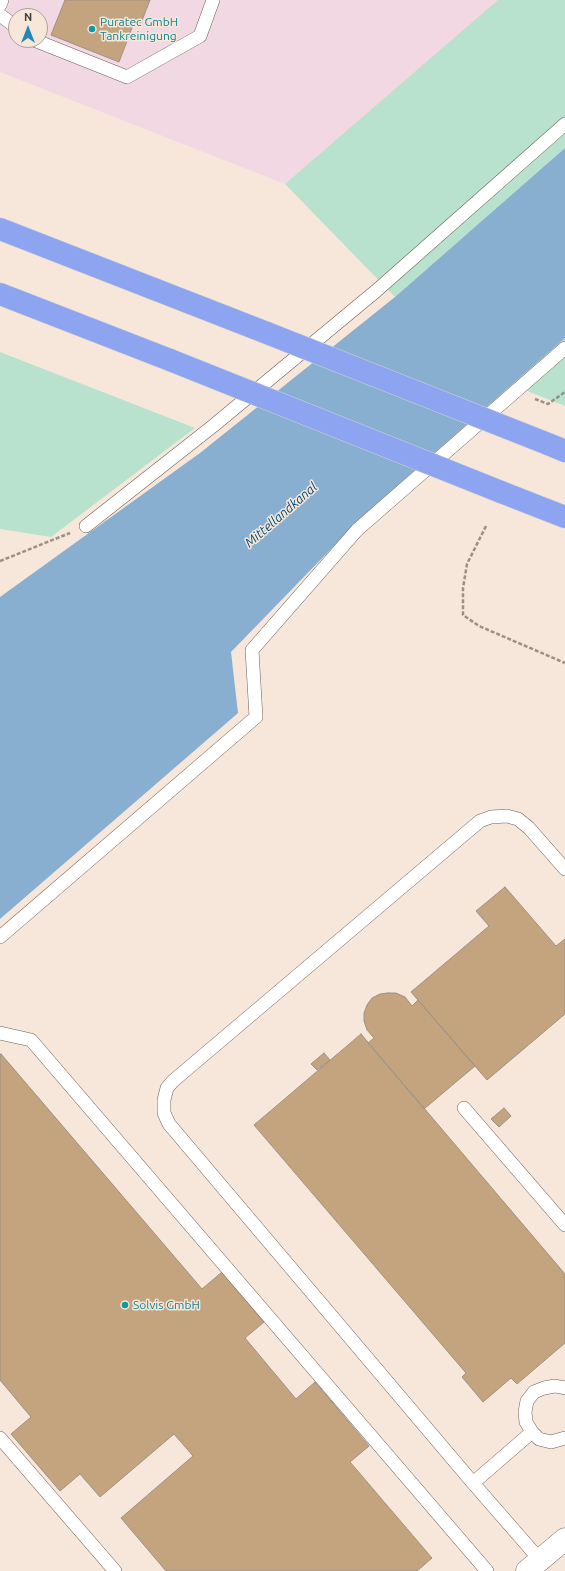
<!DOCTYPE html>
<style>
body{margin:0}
#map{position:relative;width:565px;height:1571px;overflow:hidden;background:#f6e7da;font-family:Ubuntu,sans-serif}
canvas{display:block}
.north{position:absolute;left:8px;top:8px;width:40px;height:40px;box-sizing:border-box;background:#f6e7da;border:1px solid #aea298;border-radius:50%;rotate:0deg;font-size:11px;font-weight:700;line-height:16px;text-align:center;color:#413b36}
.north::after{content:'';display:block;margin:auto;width:14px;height:18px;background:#2687b2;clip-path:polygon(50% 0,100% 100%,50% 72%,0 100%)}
</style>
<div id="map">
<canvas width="565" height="1571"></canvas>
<div class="north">N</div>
</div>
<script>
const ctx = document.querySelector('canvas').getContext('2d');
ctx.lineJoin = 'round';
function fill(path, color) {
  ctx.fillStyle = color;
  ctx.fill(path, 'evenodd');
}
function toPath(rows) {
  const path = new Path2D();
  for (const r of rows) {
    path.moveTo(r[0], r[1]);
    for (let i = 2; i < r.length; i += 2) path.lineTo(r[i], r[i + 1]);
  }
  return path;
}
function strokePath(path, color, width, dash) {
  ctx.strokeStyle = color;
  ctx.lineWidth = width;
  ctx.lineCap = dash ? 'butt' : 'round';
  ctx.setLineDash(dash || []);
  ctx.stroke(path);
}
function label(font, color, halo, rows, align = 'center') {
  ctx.font = font + ' Ubuntu,sans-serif';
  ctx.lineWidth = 3;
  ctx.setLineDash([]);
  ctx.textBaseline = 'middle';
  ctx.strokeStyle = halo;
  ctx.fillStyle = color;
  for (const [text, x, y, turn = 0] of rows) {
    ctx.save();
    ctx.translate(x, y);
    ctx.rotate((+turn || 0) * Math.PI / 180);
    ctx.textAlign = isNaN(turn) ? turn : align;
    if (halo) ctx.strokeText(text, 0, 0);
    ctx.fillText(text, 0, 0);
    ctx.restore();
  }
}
fill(toPath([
 [0,0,507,0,285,184,0,72],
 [16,16,40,16,40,40,16,40]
]), '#f1d8e2');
fill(toPath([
 [498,0,565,0,565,148,395,297,285,184],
 [565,338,565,406,512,385,556,346],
 [0,352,195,428,51,537,0,529]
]), '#b8e2ce');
fill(toPath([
 [565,148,565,338,364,515,231,652,238,713,0,919,0,597,200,453,395,297]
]), '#88afcf');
const building = toPath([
 [65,0,150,0,141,23,135,20,119,62,51,35,65,0],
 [505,887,556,946,565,939,565,1014,487,1080,411,992,489,926,476,911,505,887],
 [388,993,396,993,405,997,412,1006,418,1000,475,1066,424,1109,368,1043,374,1038,367,1030,364,1021,364,1013,367,1005,372,998,380,994,388,993],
 [361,1034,565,1274,565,1343,517,1384,511,1378,483,1402,462,1377,466,1373,254,1125,361,1034],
 [324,1053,330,1060,317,1070,311,1064,324,1053],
 [1,1054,202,1289,222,1272,264,1322,245,1338,296,1399,315,1382,369,1446,350,1462,432,1558,417,1571,166,1571,121,1518,193,1456,174,1434,100,1497,80,1474,60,1491,11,1434,31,1417,0,1380,0,1055,1,1054],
 [504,1108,511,1116,499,1127,491,1119,504,1108]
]);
fill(building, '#c3a47f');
strokePath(building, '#9d9284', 1);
const service = toPath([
 [0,5,2,0],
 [0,15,16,27],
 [34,40,127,77,200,36,213,0],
 [86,526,213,426,376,291,565,124],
 [0,937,256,717,252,650,357,530,565,348],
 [0,1033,31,1040,487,1571],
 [464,1108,565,1225],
 [565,1388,555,1386,544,1388,534,1392,527,1401,525,1412,526,1422,532,1432,539,1439,551,1442,565,1438],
 [532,1432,473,1483,540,1560],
 [0,1438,115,1571],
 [473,1483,169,1124,164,1113,164,1100,167,1088,173,1081,480,821,491,817,507,816,518,819,529,828,565,869]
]);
const minor = toPath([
 [527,1571,565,1539]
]);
const motorway = toPath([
 [0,229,267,333],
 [0,294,170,360],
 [548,444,565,451],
 [501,492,565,517]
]);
strokePath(service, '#6d6055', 14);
strokePath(minor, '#6d6055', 23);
strokePath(motorway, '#d1d0cf', 23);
strokePath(toPath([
 [535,399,548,404,565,392],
 [486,526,467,564,463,588,463,615,479,626,565,663],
 [0,561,70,533]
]), '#9b9087', 2.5, [4, 2]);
strokePath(service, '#fff', 13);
strokePath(minor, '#fff', 22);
strokePath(motorway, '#8da5f1', 22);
const motorwayBridge = toPath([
 [267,333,548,444],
 [170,360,501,492]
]);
strokePath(motorwayBridge, '#d1d0cf', 23, []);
strokePath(motorwayBridge, '#8da5f1', 22);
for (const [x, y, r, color] of [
 [92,29,4,"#0f9aa8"],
 [125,1305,4,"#0f9aa8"]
]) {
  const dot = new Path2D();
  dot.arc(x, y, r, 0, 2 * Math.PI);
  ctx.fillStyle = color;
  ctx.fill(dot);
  strokePath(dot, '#f6e7da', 1.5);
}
label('12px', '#0d838f', '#f6e7da', [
 ["Puratec GmbH",100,22],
 ["Tankreinigung",100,36],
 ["Solvis GmbH",133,1305]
], 'left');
label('italic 13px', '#034972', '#f6e7da', [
 ["Mittellandkanal",281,515,-41]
]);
</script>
